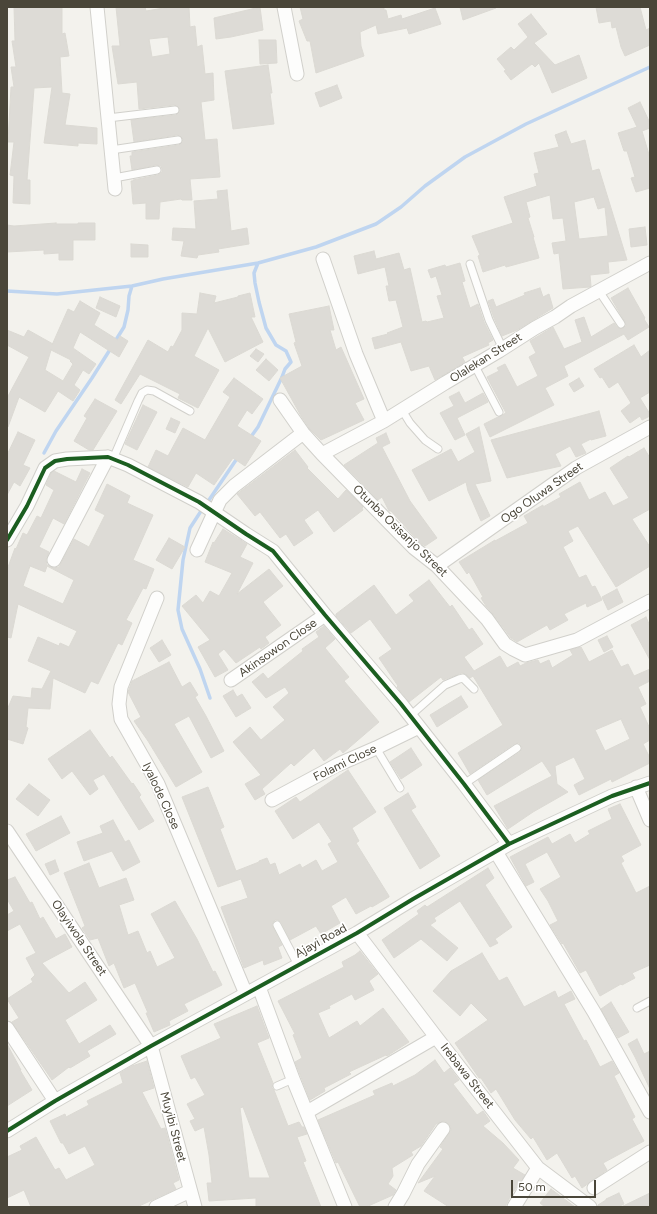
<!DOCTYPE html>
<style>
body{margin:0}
#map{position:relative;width:657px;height:1214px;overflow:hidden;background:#f3f2ed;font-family:Figtree,sans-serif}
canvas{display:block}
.frame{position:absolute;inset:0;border:8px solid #4a4639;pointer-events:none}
.scale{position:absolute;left:511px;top:1180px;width:85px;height:18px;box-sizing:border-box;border:2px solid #4a4639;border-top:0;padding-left:5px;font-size:12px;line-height:14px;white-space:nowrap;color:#4a4639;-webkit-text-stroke:3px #fff;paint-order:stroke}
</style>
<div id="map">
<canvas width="657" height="1214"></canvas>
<div class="frame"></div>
<div class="scale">50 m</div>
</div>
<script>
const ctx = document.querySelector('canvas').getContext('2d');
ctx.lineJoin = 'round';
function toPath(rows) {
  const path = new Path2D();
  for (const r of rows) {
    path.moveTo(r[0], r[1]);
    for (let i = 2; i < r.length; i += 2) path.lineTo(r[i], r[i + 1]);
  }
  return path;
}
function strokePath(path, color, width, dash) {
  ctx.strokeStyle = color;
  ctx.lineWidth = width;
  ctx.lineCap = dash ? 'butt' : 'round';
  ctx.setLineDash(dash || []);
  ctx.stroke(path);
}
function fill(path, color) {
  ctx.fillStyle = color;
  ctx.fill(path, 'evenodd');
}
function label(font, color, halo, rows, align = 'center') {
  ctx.font = font + ' Figtree,sans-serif';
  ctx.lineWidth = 3.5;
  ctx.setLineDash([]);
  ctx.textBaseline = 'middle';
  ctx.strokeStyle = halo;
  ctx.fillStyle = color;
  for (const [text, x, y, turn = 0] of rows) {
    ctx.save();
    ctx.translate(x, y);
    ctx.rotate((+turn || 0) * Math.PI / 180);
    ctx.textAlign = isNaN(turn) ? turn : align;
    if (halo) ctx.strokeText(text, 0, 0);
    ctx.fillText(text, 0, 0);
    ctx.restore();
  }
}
strokePath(toPath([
 [7,291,57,294,132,286,163,279,258,263,316,247,376,224,401,207,425,186,465,157,526,124,650,67],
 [114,343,124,327,128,310,129,296,132,286],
 [250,438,258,427,282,377,285,369,291,362,286,351,276,345,266,328,259,302,255,283,254,273,258,263],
 [44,453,56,431,92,378,111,348],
 [207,503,238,457],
 [203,508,190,528,183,560,178,610,182,629,200,669,210,698]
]), '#bfd5f0', 3.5);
const building = toPath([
 [14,7,62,7,62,34,65,33,69,56,60,57,62,93,70,94,65,125,97,128,97,144,78,143,78,146,44,143,52,87,34,88,27,180,30,180,30,204,13,203,14,176,10,175,14,142,8,142,11,87,14,87,11,67,16,67,12,41,15,41,14,7],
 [116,7,145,7,146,11,170,7,189,7,190,27,195,26,197,47,202,45,205,74,213,73,214,100,201,102,205,140,217,139,220,177,190,179,192,200,182,200,181,199,160,202,159,219,146,219,146,203,133,204,131,181,133,181,133,180,158,175,162,172,162,169,161,166,156,165,132,170,130,156,132,156,132,152,179,145,182,142,183,139,180,136,177,135,134,142,131,120,176,115,179,112,180,109,177,106,174,105,139,109,137,82,118,84,112,46,120,46,116,7],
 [168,37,170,54,152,57,149,39,168,37],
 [260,7,263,30,231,37,216,39,214,18,260,7],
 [300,7,384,7,384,10,386,10,388,19,401,15,402,19,435,8,441,24,409,34,407,28,378,34,376,25,360,32,361,46,364,56,316,73,310,41,307,41,299,21,303,19,300,7],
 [460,7,495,7,496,8,463,20,460,7],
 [596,7,640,7,646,30,650,28,650,45,625,56,621,47,616,27,612,28,611,21,599,23,596,7],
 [531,14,547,34,534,43,555,65,579,55,587,78,552,93,539,63,535,67,532,64,511,80,504,71,506,70,497,59,511,47,514,50,528,37,518,24,531,14],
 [259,40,276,40,277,63,260,64,259,40],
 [268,65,272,93,270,93,274,124,233,129,225,71,268,65],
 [337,85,342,98,320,107,315,93,337,85],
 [640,102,650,123,650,128,642,131,650,158,650,188,636,192,631,178,635,177,627,151,624,151,618,133,637,127,628,108,640,102],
 [566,131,571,144,585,140,592,171,599,169,627,260,608,262,609,273,590,275,591,286,590,287,563,289,559,253,554,254,552,243,566,241,563,218,553,219,550,195,526,202,530,217,528,218,534,237,533,237,539,258,506,267,505,265,483,272,478,256,480,255,472,236,513,223,504,197,537,186,534,174,539,173,534,153,559,147,555,135,566,131],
 [594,197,598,209,605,207,608,236,579,239,574,202,594,197],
 [227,190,231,231,247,228,249,244,218,249,219,252,198,255,197,258,181,256,184,241,172,240,173,228,196,229,194,201,218,199,217,191,227,190],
 [56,223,56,224,78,224,78,223,95,223,95,240,73,240,73,260,59,260,59,253,44,254,44,250,7,252,7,225,14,226,56,223],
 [645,227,647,245,631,247,629,229,645,227],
 [131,244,148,245,148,257,131,257,131,244],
 [374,251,376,259,399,253,404,270,410,268,422,322,426,321,427,322,444,318,437,296,442,295,436,276,431,278,428,270,445,265,446,267,460,263,465,281,462,282,470,308,478,304,484,322,493,340,488,343,489,345,462,357,465,362,435,380,429,366,411,371,401,342,375,349,372,338,388,334,387,333,403,327,396,300,389,301,386,286,389,286,385,267,358,274,354,256,374,251],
 [540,288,543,297,549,294,553,308,517,330,502,336,494,318,488,301,493,299,496,307,525,295,524,293,540,288],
 [628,288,645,318,644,319,649,327,628,340,624,334,564,366,568,376,545,388,554,405,490,437,484,424,506,413,487,377,499,371,497,368,505,364,517,387,538,376,529,357,536,353,530,341,553,327,564,349,582,342,575,320,584,317,591,337,614,323,618,328,623,328,626,326,625,322,611,298,628,288],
 [200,293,216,296,214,303,238,297,238,296,250,293,255,317,251,317,263,342,225,362,208,328,194,356,219,370,198,408,178,398,180,394,140,374,121,404,115,400,148,340,168,352,171,346,173,347,182,330,182,313,197,314,200,293],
 [100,297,120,306,116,317,96,308,100,297],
 [80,301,100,313,94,325,118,340,120,336,128,341,119,357,80,332,73,348,96,364,89,374,83,370,74,385,80,390,73,401,58,391,45,412,19,397,8,427,7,426,7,398,29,357,7,345,7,330,24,337,28,330,53,344,52,345,68,309,74,312,80,301],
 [51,350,71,360,70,361,73,364,63,381,45,370,51,350],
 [329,306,334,330,330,330,336,350,341,347,364,399,355,403,364,420,321,440,309,428,301,416,280,378,302,366,294,343,296,342,289,314,329,306],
 [634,345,641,357,650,350,650,392,640,398,650,414,650,416,642,420,640,416,630,423,621,411,631,403,618,382,609,388,602,377,600,378,594,369,634,345],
 [256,349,264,354,258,362,250,356,256,349],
 [266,359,278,370,269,381,256,370,266,359],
 [234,378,263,399,252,414,247,410,237,426,261,441,245,466,233,458,214,485,196,473,188,487,148,467,156,450,168,456,183,428,205,440,230,397,223,392,234,378],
 [579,378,584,386,574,392,569,384,579,378],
 [459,392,465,403,483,393,488,402,457,418,465,435,455,440,440,413,454,406,449,397,459,392],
 [95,399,117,411,93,450,89,450,74,441,87,418,84,416,95,399],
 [143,405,157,412,137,450,125,444,143,405],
 [599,411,606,436,591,440,591,439,581,444,586,453,576,457,570,446,555,454,561,466,507,478,491,440,599,411],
 [171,418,180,422,175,433,166,429,171,418],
 [479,427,491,481,475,484,490,516,481,521,468,491,466,482,429,501,412,470,451,449,458,462,475,452,466,434,479,427],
 [18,432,35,440,23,465,30,468,20,486,14,482,7,495,7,455,18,432],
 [386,433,390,443,382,447,410,501,437,538,425,546,419,542,391,511,389,511,382,497,378,500,344,465,378,443,376,438,386,433],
 [644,448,650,458,650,509,632,519,650,547,650,566,616,587,578,526,568,531,573,541,563,547,579,578,586,575,592,587,595,586,602,600,587,607,586,603,564,614,568,620,550,630,547,625,517,642,511,638,493,614,486,606,481,598,483,597,469,572,467,574,459,562,495,540,495,541,528,523,524,516,543,505,543,507,561,497,559,494,580,482,589,500,605,492,613,506,629,498,610,468,628,456,629,457,644,448],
 [295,450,308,467,307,468,338,499,346,490,363,507,362,508,363,510,334,532,318,510,304,520,313,533,294,546,286,534,280,538,260,512,255,516,237,494,295,450],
 [82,469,90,473,64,524,53,518,39,547,49,552,46,560,47,565,51,567,54,568,59,567,74,539,89,547,105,515,95,510,107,484,130,496,127,503,153,515,133,560,154,569,146,589,143,588,126,620,132,623,122,645,118,643,98,684,91,681,85,693,53,678,50,709,28,708,26,727,28,728,23,744,7,739,7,710,13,696,31,698,32,688,42,689,51,671,28,661,38,637,59,646,60,643,69,647,77,631,18,604,11,638,7,637,7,570,15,548,16,549,23,533,27,535,37,516,41,518,54,490,46,485,51,473,54,471,76,482,82,469],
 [30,566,45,572,47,566,74,580,63,604,23,586,30,566],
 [223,529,247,544,240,557,253,563,237,594,269,569,283,586,263,602,281,625,265,637,269,643,261,649,260,647,236,663,224,649,218,654,228,670,215,677,198,647,210,640,182,606,196,595,203,603,210,591,219,596,232,573,205,562,213,542,214,543,223,529],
 [169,538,185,547,172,569,156,560,169,538],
 [429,580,450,607,452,605,469,630,472,628,483,644,464,657,474,671,500,656,507,668,518,662,520,666,526,663,538,660,540,664,549,660,552,668,573,655,570,650,581,647,589,662,612,650,621,667,628,664,634,676,650,669,650,681,638,687,646,704,640,707,650,729,650,740,643,744,650,758,650,763,612,782,611,779,579,795,574,785,585,779,574,757,555,766,557,784,568,792,533,812,508,829,494,806,552,776,542,761,487,795,478,780,520,752,522,747,519,743,514,744,470,774,458,753,503,725,473,676,470,678,466,674,462,673,443,680,441,677,409,702,397,687,398,686,379,658,392,649,370,619,351,633,336,616,336,614,374,585,396,615,414,601,409,595,429,580],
 [621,719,630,739,605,751,595,730,621,719],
 [617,589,623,602,608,610,602,597,617,589],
 [646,617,650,626,650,660,631,625,646,617],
 [324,626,335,639,325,648,349,677,344,681,379,722,343,753,340,749,324,761,314,748,294,766,291,763,262,789,265,794,255,800,245,784,261,775,233,742,250,727,261,740,285,720,273,707,289,693,285,687,266,698,252,682,263,673,268,679,303,651,302,649,319,637,316,632,324,626],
 [607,636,613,647,604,652,598,640,607,636],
 [162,640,171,655,159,662,150,648,162,640],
 [169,662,182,687,190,682,198,695,195,697,206,716,224,751,211,758,189,716,174,724,202,772,176,787,148,741,134,721,141,717,128,692,132,681,169,662],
 [233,690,237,697,242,694,251,708,236,717,223,696,233,690],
 [461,696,468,707,437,727,430,715,461,696],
 [90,730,110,758,112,756,132,784,133,783,141,795,139,797,154,821,139,830,104,774,93,780,98,789,90,795,72,771,62,779,48,759,90,730],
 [411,748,422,765,401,779,390,762,411,748],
 [348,770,376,812,352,828,359,841,356,843,389,896,389,897,372,907,371,906,356,914,346,897,331,906,340,923,321,934,316,926,290,940,281,922,278,920,275,920,273,922,272,925,282,945,278,947,282,958,264,965,263,960,244,968,221,907,248,898,241,879,218,887,182,797,208,787,224,827,220,829,236,871,259,862,259,861,267,858,270,865,275,863,279,875,300,864,302,868,316,860,322,871,338,862,328,844,332,842,319,822,293,839,275,811,296,797,300,802,348,770],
 [29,784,50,800,38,816,16,799,29,784],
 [408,793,416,807,411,810,440,856,420,869,384,808,408,793],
 [620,804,641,845,621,856,624,861,621,863,636,893,650,886,650,965,632,973,635,978,622,985,621,984,600,996,586,970,580,973,563,943,562,944,550,925,558,921,548,901,540,889,561,877,547,852,525,864,534,882,526,886,510,857,548,837,552,844,570,834,575,843,590,834,588,831,612,819,608,809,620,804],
 [61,816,70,833,36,851,26,834,61,816],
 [113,820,125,842,129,840,140,862,123,871,112,851,84,861,77,842,103,833,100,826,113,820],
 [55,860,59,871,50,875,45,864,55,860],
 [89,863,99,888,126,878,134,900,119,905,128,935,138,931,147,953,150,951,157,967,175,958,151,914,175,901,197,939,213,972,215,971,222,985,184,1004,188,1011,169,1021,170,1025,154,1032,146,1013,148,1013,135,983,124,988,114,963,109,966,98,938,90,940,82,928,85,926,64,873,89,863],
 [488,868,494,878,485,885,512,927,495,939,498,943,490,947,460,901,434,918,436,921,430,925,458,948,447,961,421,939,394,958,382,940,419,914,417,911,425,905,427,907,488,868],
 [15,877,30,903,32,902,40,919,43,917,56,939,65,934,72,947,42,963,69,993,85,982,97,1000,65,1020,79,1044,110,1025,116,1034,87,1051,90,1056,70,1068,69,1067,52,1080,12,1022,19,1018,7,999,33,982,31,979,35,975,26,958,36,953,20,924,7,931,7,915,14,911,7,899,7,880,15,877],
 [360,951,378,974,369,981,374,990,355,1000,352,994,329,1006,330,1008,318,1013,329,1038,357,1021,360,1026,383,1008,409,1042,387,1056,386,1055,349,1072,351,1074,324,1088,325,1091,310,1100,295,1062,302,1058,293,1035,295,1034,278,1001,344,967,342,962,355,955,360,951],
 [482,953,499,981,507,977,524,1007,555,991,558,998,571,991,575,999,564,1004,584,1041,586,1040,600,1067,612,1061,619,1073,614,1076,635,1117,632,1119,644,1141,603,1163,607,1170,582,1188,575,1176,572,1178,557,1153,547,1160,533,1137,531,1139,515,1120,496,1089,491,1093,481,1078,479,1078,455,1043,488,1020,471,1003,460,1016,433,991,451,971,482,953],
 [611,1002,629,1032,618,1038,601,1009,611,1002],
 [257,1006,269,1038,257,1043,273,1083,272,1088,274,1090,288,1126,299,1122,302,1127,304,1127,307,1134,297,1137,306,1161,303,1162,321,1207,256,1207,256,1198,209,1201,207,1183,212,1183,209,1155,204,1127,195,1131,190,1121,195,1119,187,1104,205,1095,195,1077,191,1079,181,1056,221,1038,214,1024,257,1006],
 [243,1107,270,1178,249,1178,240,1108,243,1107],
 [637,1039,644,1054,650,1051,650,1089,635,1057,628,1044,637,1039],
 [7,1044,21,1070,20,1070,32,1090,7,1106,7,1044],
 [435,1060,444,1073,450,1068,459,1080,453,1084,477,1115,483,1111,490,1121,483,1126,503,1143,519,1160,513,1168,525,1175,514,1191,513,1191,505,1207,449,1207,424,1191,435,1176,418,1183,443,1149,440,1147,451,1130,450,1126,448,1123,444,1121,440,1122,436,1124,421,1146,411,1152,413,1155,392,1168,393,1176,388,1184,396,1190,393,1195,366,1207,360,1207,338,1162,336,1163,318,1120,375,1095,373,1091,392,1083,393,1086,415,1075,435,1060],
 [147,1061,154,1088,142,1092,161,1129,165,1128,179,1180,173,1183,176,1189,137,1207,31,1207,24,1190,7,1198,7,1157,22,1150,20,1146,36,1137,55,1170,59,1168,66,1180,95,1165,85,1146,69,1154,63,1143,61,1143,50,1121,65,1114,66,1117,89,1105,87,1101,123,1083,120,1073,132,1066,147,1061],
 [551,1189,575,1207,545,1207,540,1203,551,1189],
 [619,1193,624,1204,618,1207,598,1207,598,1205,606,1200,606,1199,619,1193],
 [650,1193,650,1207,621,1207,650,1193]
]);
fill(building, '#dddbd6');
strokePath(building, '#dbd9d3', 1);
const lane = toPath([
 [108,118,175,110],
 [111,150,178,140],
 [114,178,157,170],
 [470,264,489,320,503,349],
 [599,291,621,324],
 [475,366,499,412],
 [402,410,410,423,425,440,438,449],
 [113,459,138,401,142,393,147,390,154,391,190,411],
 [410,716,445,685,459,679,463,678,474,689],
 [376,748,400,788],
 [464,784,517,748],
 [277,925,298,965],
 [637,1008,650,1001],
 [277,1086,293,1079]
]);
const street = toPath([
 [97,7,115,189],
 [284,7,297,74],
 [323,259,356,354,384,421],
 [280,400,303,433,322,454,414,548,437,566,487,619,505,644,513,649,525,655,577,640,650,601],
 [322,454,384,421,445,383,499,351,535,328,555,317,571,306,650,263],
 [7,540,27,506,45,468,55,461,67,459,108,457,128,465,199,502,246,534,273,551,325,615,401,704,464,784,509,844],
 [197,550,220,500,234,486,303,433],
 [54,560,108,457],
 [437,566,576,468,650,427],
 [157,598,121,687,119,704,121,719,158,784,246,994],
 [231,680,325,615],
 [636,787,650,820],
 [272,800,337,765,376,748,419,727],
 [7,831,151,1046,195,1207],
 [496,852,594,1012,650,1112],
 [357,933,436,1037,538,1168,590,1207],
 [259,987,293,1079,345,1207],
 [7,1028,55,1101],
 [307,1112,436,1037],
 [7,1131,55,1101,151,1046,357,933,413,899,509,844,612,796,650,783],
 [594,1188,650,1152],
 [156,1207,190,1191],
 [395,1207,403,1194,418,1164,443,1129],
 [514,1207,538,1168]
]);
strokePath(lane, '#d1d0cb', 9);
strokePath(street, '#d1d0cb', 15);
strokePath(lane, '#fdfdfc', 7);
strokePath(street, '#fdfdfc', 13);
strokePath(toPath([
 [7,540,27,506,45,468,55,461,67,459,108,457,128,465,199,502,246,534,273,551,325,615,401,704,464,784,509,844],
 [7,1131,55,1101,151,1046,357,933,413,899,509,844,612,796,650,783]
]), '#1b5e20', 4);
label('12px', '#4a4639', '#fff', [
 ["Olalekan Street",486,358,-32],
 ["Ogo Oluwa Street",542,493,-35],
 ["Otunba Osisanjo Street",400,531,44],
 ["Akinsowon Close",278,648,-35],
 ["Folami Close",345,763,-26],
 ["Iyalode Close",161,796,65],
 ["Olayiwola Street",79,938,56],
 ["Ajayi Road",321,941,-29],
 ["Irebawa Street",467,1076,52],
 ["Muyibi Street",173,1127,75]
]);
</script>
